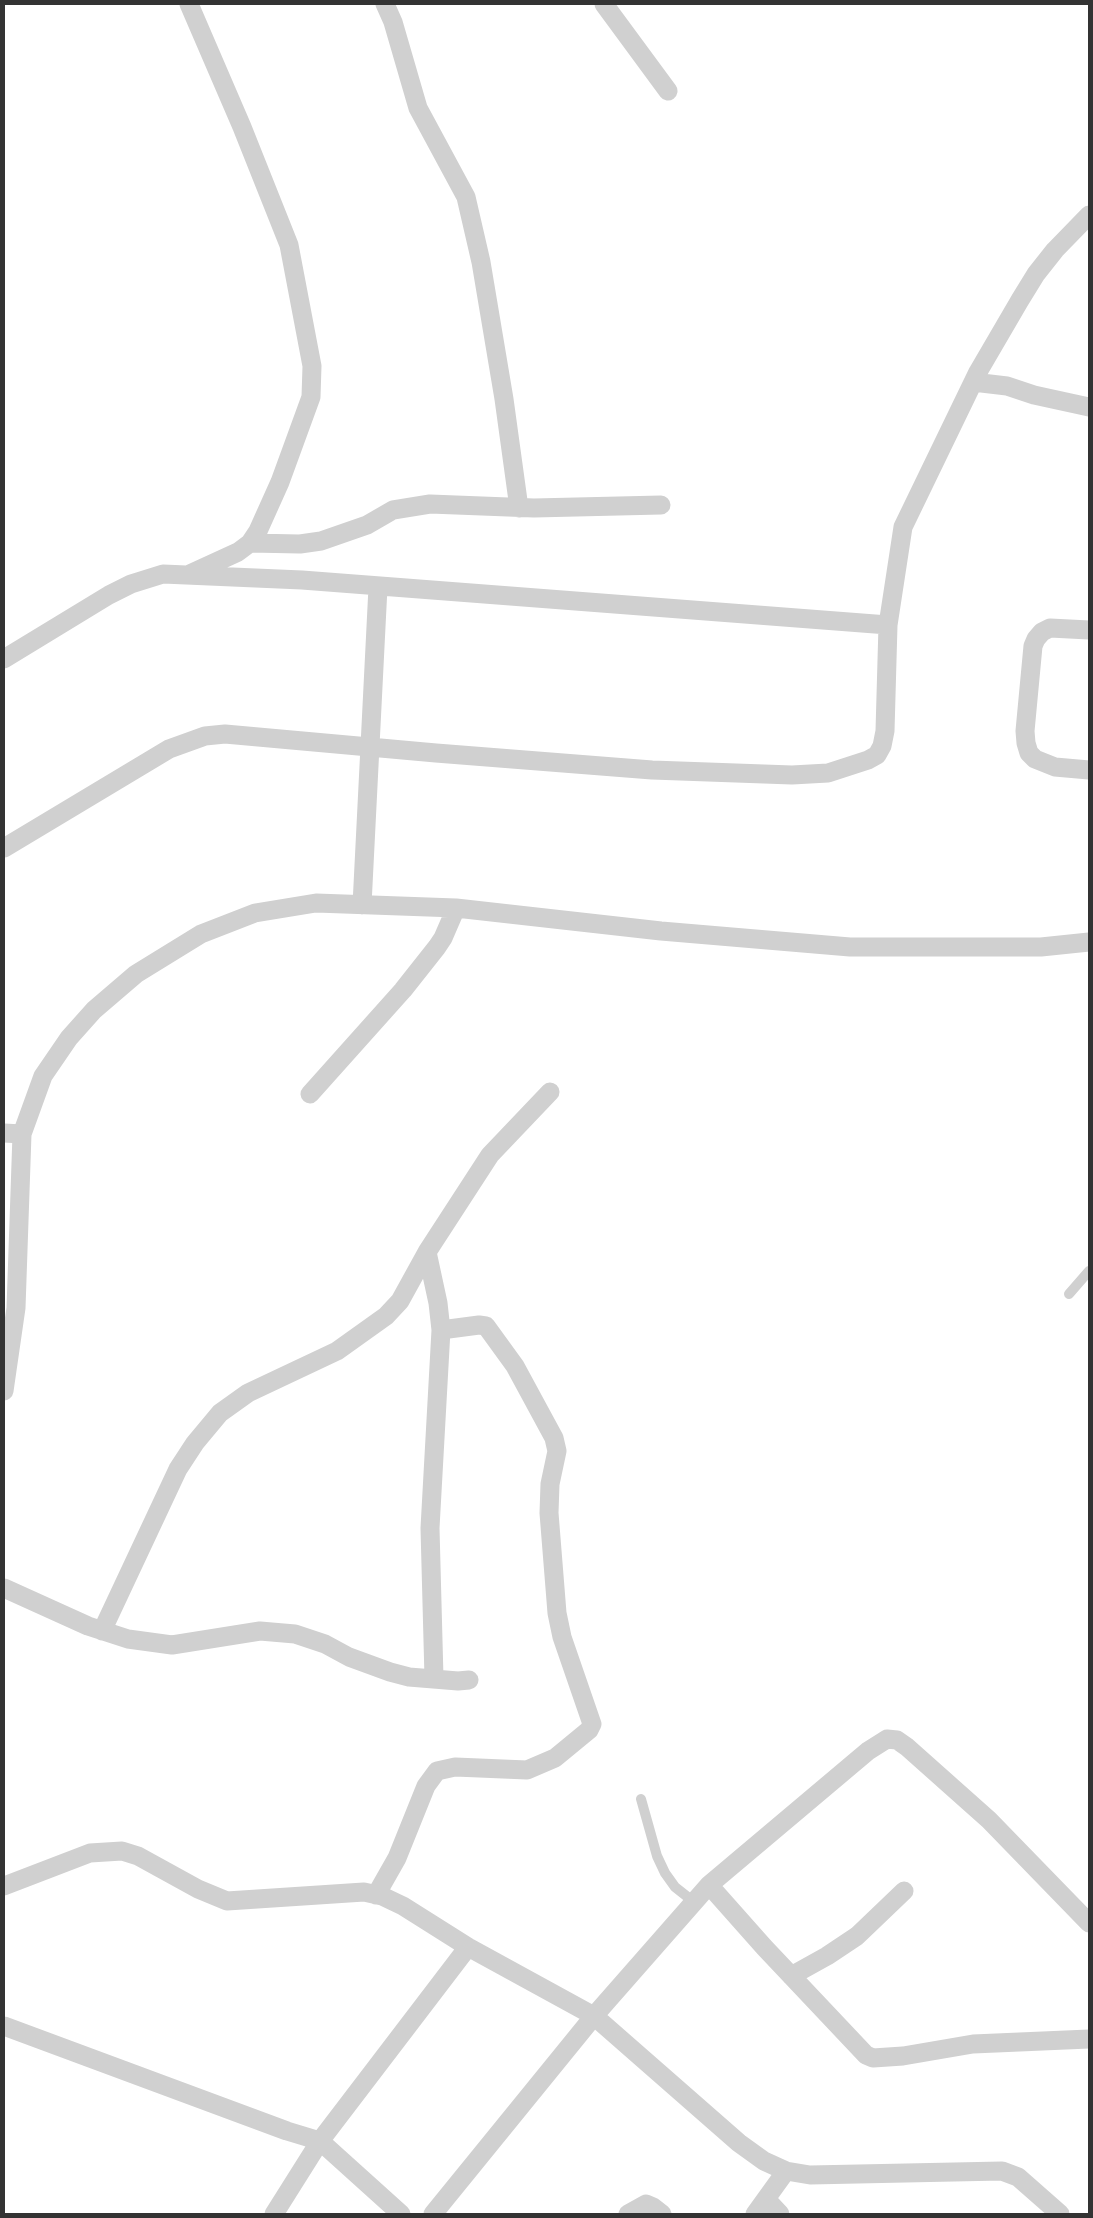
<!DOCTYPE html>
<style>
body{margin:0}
#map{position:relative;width:1093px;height:2218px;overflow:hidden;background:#fff;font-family:Inter,sans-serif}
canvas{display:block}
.frame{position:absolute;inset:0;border:5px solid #333;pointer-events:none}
</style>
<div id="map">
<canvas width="1093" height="2218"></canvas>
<div class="frame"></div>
</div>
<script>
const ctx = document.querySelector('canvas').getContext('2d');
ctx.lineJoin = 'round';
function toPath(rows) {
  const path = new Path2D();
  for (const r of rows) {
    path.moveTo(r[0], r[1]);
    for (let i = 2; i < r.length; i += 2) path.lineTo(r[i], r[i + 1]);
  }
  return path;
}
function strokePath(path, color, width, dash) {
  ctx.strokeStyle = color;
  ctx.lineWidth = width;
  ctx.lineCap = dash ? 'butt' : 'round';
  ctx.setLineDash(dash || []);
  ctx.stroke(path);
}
strokePath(toPath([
 [1069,1294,1089,1271],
 [641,1799,657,1856,665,1873,675,1887,694,1902]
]), '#d0d0d0', 10);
strokePath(toPath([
 [189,4,242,127,289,245,312,366,311,397,280,482,258,531,250,543,238,552,190,574],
 [385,4,393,22,418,108,466,197,481,262,504,399,519,508],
 [604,4,668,91],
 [973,382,1007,386,1034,395,1089,407],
 [250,543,300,544,321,541,367,525,393,510,430,504,534,508,661,505],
 [1089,630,1050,628,1042,632,1036,639,1033,646,1025,731,1026,743,1029,753,1035,759,1055,767,1089,770],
 [4,659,109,595,131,584,163,574,302,580,888,625],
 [4,848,169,749,205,736,225,734,436,753,652,770,792,775,828,773,868,760,877,755,882,746,885,731,888,625,903,527,978,372,1020,300,1036,274,1055,250,1089,215],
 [362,905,378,587],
 [310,1094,403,990,437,947,443,938,456,908],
 [4,1133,22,1134],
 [427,1252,438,1303,441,1330,430,1528,434,1678],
 [4,1391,16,1308,22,1134,43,1076,69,1038,94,1010,136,974,201,934,255,913,316,903,456,908,661,931,850,947,1041,947,1089,942],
 [4,1588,88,1626,128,1639,172,1645,260,1631,295,1634,325,1644,349,1657,390,1672,409,1677,458,1681,469,1680],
 [102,1631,178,1469,195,1443,220,1413,248,1393,337,1351,386,1316,400,1301,427,1252,490,1155,550,1092],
 [709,1885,764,1947,866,2055,873,2058,903,2056,973,2044,1089,2039],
 [4,1886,90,1853,122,1851,138,1856,198,1889,227,1901,364,1892,382,1896,403,1906,468,1947,594,2016,739,2143,764,2161,786,2171,810,2175,1002,2171,1018,2177,1060,2214],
 [376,1895,397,1858,426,1786,437,1771,455,1767,527,1770,555,1758,589,1730,592,1724,562,1637,557,1613,549,1513,550,1484,557,1451,554,1438,515,1366,486,1326,479,1325,441,1330],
 [791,1976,827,1956,857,1936,904,1891],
 [4,2026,287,2131,320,2141,401,2214],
 [766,2199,780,2214],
 [274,2214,320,2141,468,1947],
 [433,2214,594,2016,709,1885,868,1751,887,1739,897,1740,907,1747,989,1820,1089,1923],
 [628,2214,646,2204,653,2207,662,2214],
 [755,2214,786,2171]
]), '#d0d0d0', 19);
</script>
